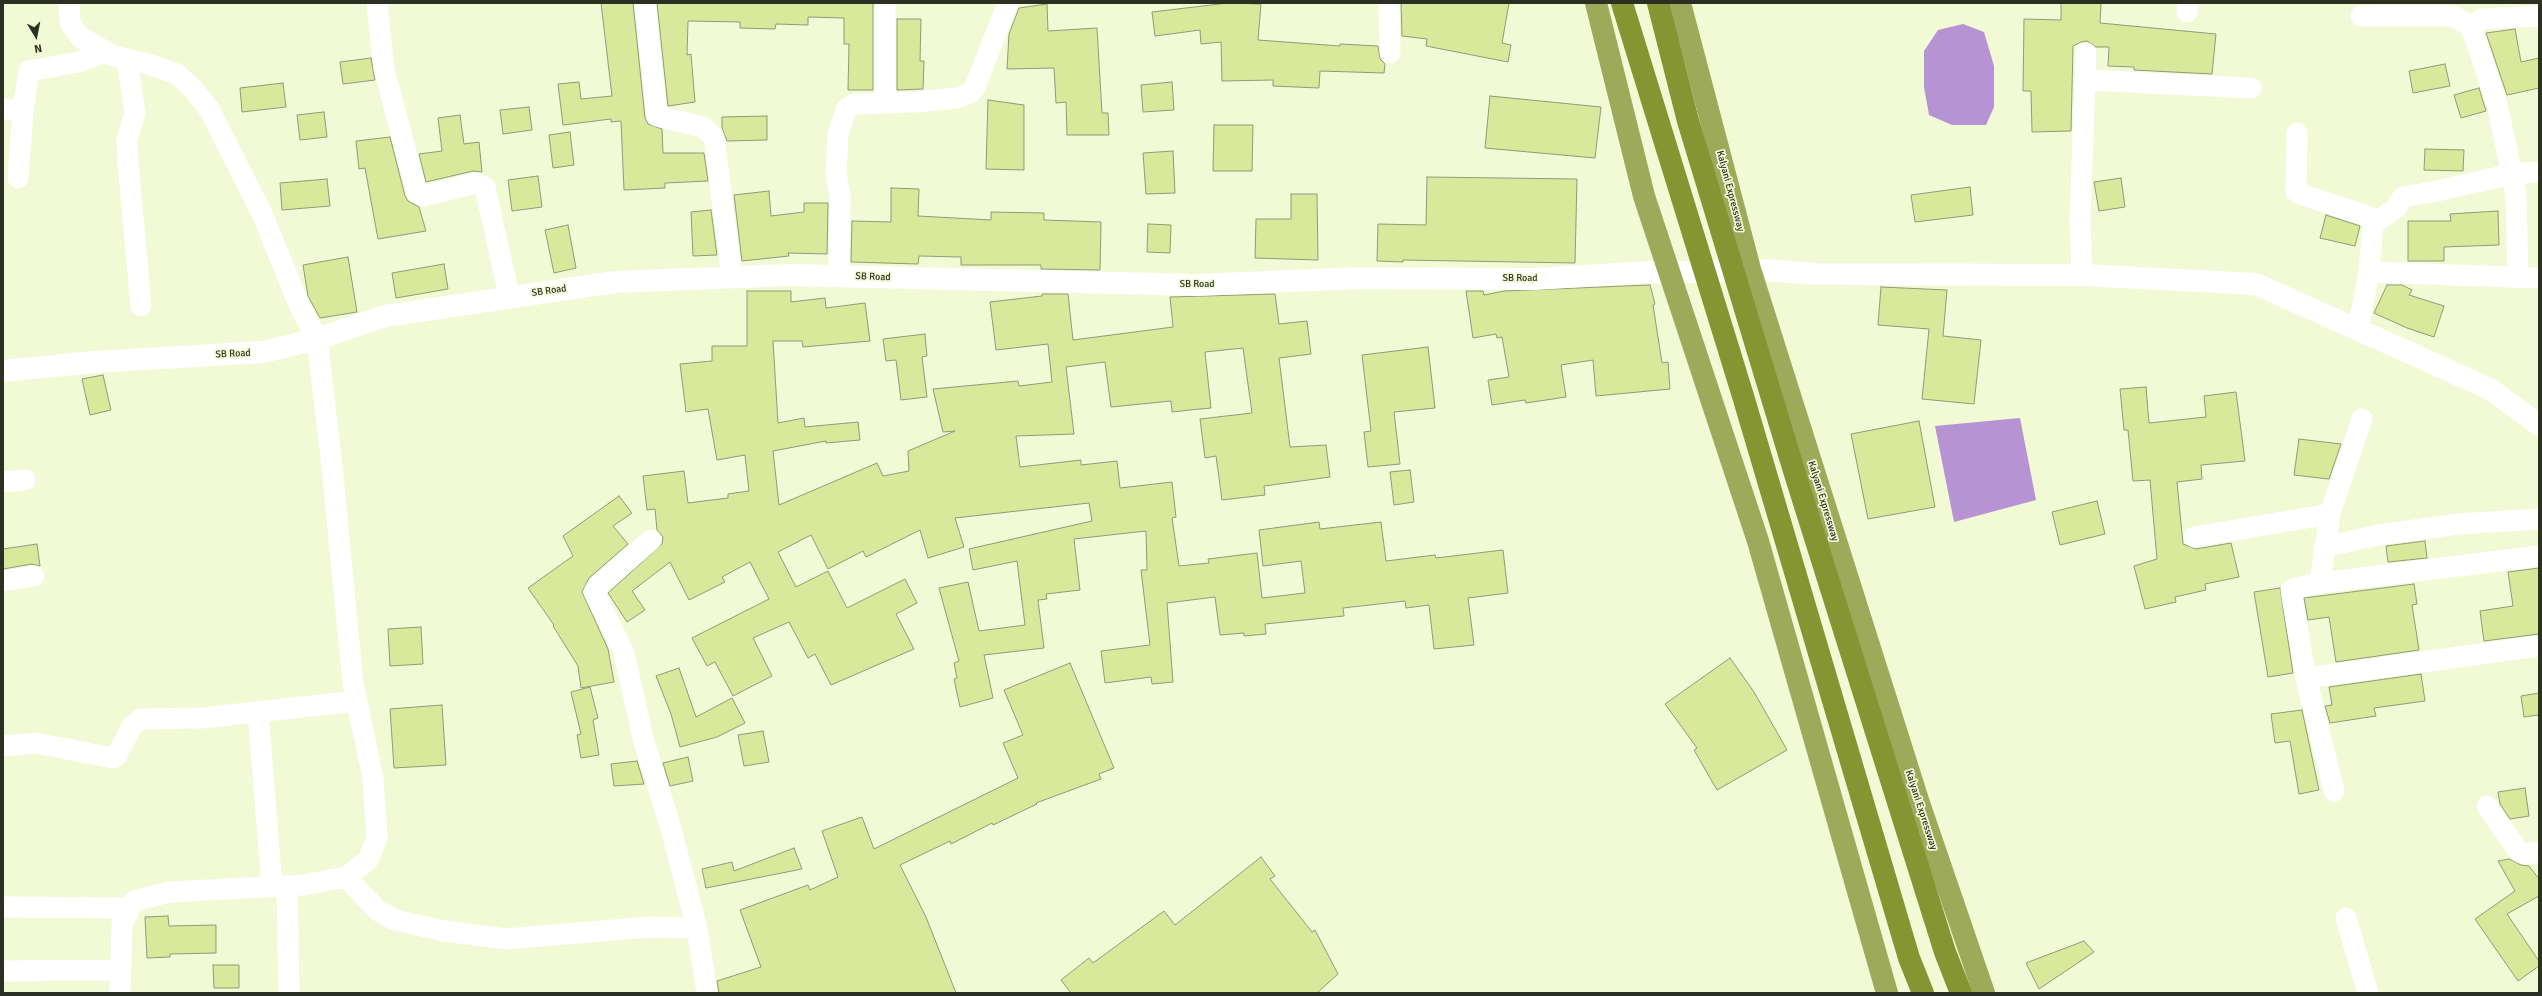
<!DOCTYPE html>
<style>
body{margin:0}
#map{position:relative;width:2542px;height:996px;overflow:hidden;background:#f1f9d5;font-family:Signika,sans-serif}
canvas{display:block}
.frame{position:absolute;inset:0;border:4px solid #2c3022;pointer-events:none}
.north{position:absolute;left:16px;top:16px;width:40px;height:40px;-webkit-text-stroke:3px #f1f9d5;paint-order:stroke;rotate:170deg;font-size:11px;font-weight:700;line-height:16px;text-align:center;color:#2c3022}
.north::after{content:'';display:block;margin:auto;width:14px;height:18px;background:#2c3022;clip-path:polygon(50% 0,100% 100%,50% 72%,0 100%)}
</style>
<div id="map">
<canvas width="2542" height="996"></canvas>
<div class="frame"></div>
<div class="north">N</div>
</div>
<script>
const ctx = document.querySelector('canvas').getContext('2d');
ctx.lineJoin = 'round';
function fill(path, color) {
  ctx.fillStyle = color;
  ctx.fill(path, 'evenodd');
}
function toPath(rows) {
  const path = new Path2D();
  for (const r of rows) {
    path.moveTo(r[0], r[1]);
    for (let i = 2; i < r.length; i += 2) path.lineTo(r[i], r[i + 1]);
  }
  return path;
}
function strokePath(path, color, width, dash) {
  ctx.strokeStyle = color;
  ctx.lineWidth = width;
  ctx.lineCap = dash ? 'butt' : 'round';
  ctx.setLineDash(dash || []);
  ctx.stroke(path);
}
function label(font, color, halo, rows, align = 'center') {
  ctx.font = font + ' Signika,sans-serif';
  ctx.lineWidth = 3.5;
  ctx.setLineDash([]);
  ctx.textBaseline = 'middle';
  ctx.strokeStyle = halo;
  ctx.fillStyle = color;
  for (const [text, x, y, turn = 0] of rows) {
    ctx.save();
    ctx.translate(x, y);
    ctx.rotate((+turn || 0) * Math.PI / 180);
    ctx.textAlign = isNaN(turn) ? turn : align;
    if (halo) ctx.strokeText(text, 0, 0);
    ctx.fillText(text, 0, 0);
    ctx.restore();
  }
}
fill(toPath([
 [1963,24,1984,32,1994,66,1994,107,1986,125,1952,125,1929,115,1924,87,1924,51,1938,30],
 [2020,418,2036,500,1954,522,1935,426]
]), '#b793d4');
const building = toPath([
 [601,3,633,3,645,118,648,124,662,129,663,153,704,153,708,181,665,183,665,188,624,190,621,121,611,122,611,119,563,125,558,84,579,82,581,99,612,96,601,3],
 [657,3,873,3,873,90,848,90,849,44,844,44,844,18,808,17,808,25,776,24,775,29,740,28,740,22,688,21,687,55,691,54,695,102,668,106,657,3],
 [1228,3,1261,4,1258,40,1340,46,1340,44,1378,46,1380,59,1385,64,1384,73,1320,71,1319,88,1273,86,1273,80,1222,81,1221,42,1201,44,1200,30,1155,36,1152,12,1228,3],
 [1401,3,1509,3,1502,43,1511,45,1508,62,1426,46,1427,39,1402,36,1401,3],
 [2061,3,2101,3,2100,23,2216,34,2212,74,2134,70,2134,67,2108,66,2109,47,2096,47,2087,41,2081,42,2073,46,2071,131,2032,132,2031,91,2023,91,2024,19,2061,20,2061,3],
 [1047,4,1048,31,1097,28,1102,113,1108,113,1109,135,1067,135,1066,102,1056,103,1054,68,1007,69,1009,34,1019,8,1047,4],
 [897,19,921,19,920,61,924,61,923,89,897,90,897,19],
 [2515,29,2521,62,2539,58,2539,88,2507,95,2486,33,2515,29],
 [371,58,375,80,343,84,340,62,371,58],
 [2445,64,2450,86,2413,93,2409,71,2445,64],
 [1172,82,1174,110,1143,112,1141,85,1172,82],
 [283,83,286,107,242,112,240,88,283,83],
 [2479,88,2486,111,2461,118,2454,95,2479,88],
 [1490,96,1601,107,1595,158,1485,148,1490,96],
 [988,100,1024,105,1024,170,986,169,988,100],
 [529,107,532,130,503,134,500,110,529,107],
 [324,112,327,137,300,140,297,115,324,112],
 [460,115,464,144,479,142,482,172,473,171,426,182,419,154,442,151,438,118,460,115],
 [767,116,767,140,727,141,722,128,722,117,767,116],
 [1214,125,1253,125,1252,171,1213,171,1214,125],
 [570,132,574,165,553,168,549,135,570,132],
 [390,137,405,196,408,201,419,207,426,231,378,239,365,168,359,169,356,141,390,137],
 [2425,149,2464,150,2463,171,2424,170,2425,149],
 [1173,151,1175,193,1146,194,1143,153,1173,151],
 [538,176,542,207,512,211,508,180,538,176],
 [1427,177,1577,179,1575,263,1403,260,1403,262,1377,261,1378,224,1426,225,1427,177],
 [2121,178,2125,207,2099,211,2094,182,2121,178],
 [327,179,330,206,282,210,280,183,327,179],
 [1970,187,1973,215,1915,222,1911,195,1970,187],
 [891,188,919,189,918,216,991,220,991,212,1044,213,1044,220,1101,222,1100,270,1041,269,1041,265,961,265,961,257,919,256,918,264,851,262,852,221,891,222,891,188],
 [769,191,771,216,804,212,804,203,828,203,827,254,788,253,789,256,742,261,734,195,769,191],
 [1291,194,1317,194,1318,260,1255,258,1256,219,1291,219,1291,194],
 [711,210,717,255,693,256,691,212,711,210],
 [2498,211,2499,245,2444,247,2444,261,2408,261,2408,221,2451,221,2450,214,2498,211],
 [2326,215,2360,226,2355,246,2320,238,2326,215],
 [1148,224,1171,225,1170,253,1147,252,1148,224],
 [568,225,576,268,554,273,545,230,568,225],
 [348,257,357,312,320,318,308,296,303,265,348,257],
 [444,264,448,289,396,298,392,273,444,264],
 [1650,285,1655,304,1653,305,1662,363,1668,362,1670,389,1596,396,1593,360,1561,365,1566,397,1526,403,1525,400,1492,405,1488,380,1509,377,1502,337,1497,338,1496,334,1473,338,1466,291,1483,291,1484,295,1504,291,1650,285],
 [2387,285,2402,285,2412,290,2409,295,2444,306,2434,337,2407,328,2374,313,2387,285],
 [1881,287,1947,290,1943,336,1981,340,1974,404,1922,399,1929,329,1878,325,1881,287],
 [747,291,791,291,791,302,825,298,826,308,865,303,870,341,803,347,802,341,773,341,778,423,804,418,805,427,858,422,860,440,826,443,826,441,773,451,779,505,877,463,883,476,909,471,908,451,955,431,943,432,933,389,1018,381,1019,386,1052,382,1048,344,996,350,990,302,1042,296,1042,294,1068,294,1073,340,1173,327,1170,297,1275,294,1279,324,1307,321,1311,354,1279,358,1290,447,1326,445,1330,477,1264,486,1265,495,1222,500,1216,456,1205,458,1200,419,1252,413,1243,348,1205,352,1211,408,1190,410,1172,412,1171,401,1111,407,1105,362,1066,367,1074,434,1016,436,1020,467,1081,460,1081,465,1117,461,1120,488,1172,482,1176,517,1172,518,1179,566,1209,563,1208,559,1257,553,1262,598,1305,593,1301,561,1263,566,1259,530,1319,522,1320,529,1381,522,1386,561,1435,555,1436,558,1503,550,1508,593,1468,598,1474,645,1434,649,1429,605,1406,608,1405,601,1343,608,1344,616,1265,624,1266,634,1244,636,1244,633,1220,635,1215,597,1167,603,1173,682,1152,684,1151,677,1105,683,1101,651,1150,645,1141,570,1147,570,1146,531,1074,539,1080,590,1046,594,1047,599,1038,600,1044,648,984,655,993,698,960,707,954,679,957,678,954,663,959,661,939,588,968,582,979,631,1025,625,1017,561,973,570,969,549,1092,521,1089,503,955,518,964,547,928,558,920,530,866,557,863,551,828,569,811,535,778,552,796,587,828,571,847,608,905,579,917,603,896,614,914,649,831,685,815,654,808,658,789,622,753,638,772,676,733,696,715,662,707,666,692,638,769,599,750,562,722,577,725,582,689,600,670,562,632,591,645,610,627,622,608,593,662,544,663,537,657,530,655,509,647,510,643,476,684,471,688,503,728,498,728,494,749,491,745,455,717,460,708,409,686,412,680,364,712,361,712,346,747,346,747,291],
 [925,334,927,356,922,357,927,397,901,400,896,360,886,361,883,339,925,334],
 [1428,347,1435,408,1394,412,1400,464,1368,467,1364,432,1371,431,1362,355,1428,347],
 [103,375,111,410,90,415,82,379,103,375],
 [2146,387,2149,423,2206,417,2204,396,2236,392,2245,461,2201,465,2202,479,2177,482,2183,544,2196,549,2231,543,2239,577,2205,584,2206,590,2175,597,2176,602,2145,609,2134,566,2157,559,2150,480,2133,481,2128,430,2124,430,2120,389,2146,387],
 [1919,421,1935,507,1868,519,1851,434,1919,421],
 [2299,439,2341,444,2329,479,2294,475,2299,439],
 [1410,470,1414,502,1394,505,1390,472,1410,470],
 [619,496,632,513,613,526,628,544,589,578,582,592,608,649,614,682,581,688,578,666,553,626,554,625,528,588,573,556,563,536,619,496],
 [2097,501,2105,534,2060,545,2052,512,2097,501],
 [2425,541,2427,558,2388,562,2386,546,2425,541],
 [37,544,40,566,32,564,3,569,3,549,37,544],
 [2539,568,2539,634,2484,641,2480,611,2513,606,2508,572,2539,568],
 [2414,584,2417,604,2412,605,2419,650,2336,662,2329,617,2308,620,2304,598,2414,584],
 [2280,588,2293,673,2268,677,2254,592,2280,588],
 [421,627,423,664,390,666,388,629,421,627],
 [1730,658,1754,692,1787,750,1717,790,1694,750,1697,748,1665,704,1730,658],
 [1070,663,1114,768,1099,774,1101,779,1036,803,1037,804,993,825,992,823,951,844,950,841,900,865,926,917,956,993,719,993,717,981,761,967,740,910,808,885,810,890,838,877,822,831,862,817,874,849,1018,778,1003,743,1023,735,1004,690,1070,663],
 [679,668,696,717,732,698,745,723,717,737,680,747,671,714,656,676,679,668],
 [2421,674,2425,701,2374,708,2376,716,2330,723,2325,706,2332,705,2329,687,2421,674],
 [590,687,598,718,593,720,599,755,581,758,577,735,581,734,571,692,590,687],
 [2539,693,2539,715,2524,717,2521,696,2539,693],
 [442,705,446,765,394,768,390,709,442,705],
 [2302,710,2319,790,2299,794,2290,741,2275,743,2271,714,2302,710],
 [763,731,769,762,744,766,738,735,763,731],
 [688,757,693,781,670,786,663,763,688,757],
 [637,761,644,784,614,786,611,764,637,761],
 [2525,788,2529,816,2510,819,2500,804,2498,792,2525,788],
 [794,848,802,869,706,888,702,869,732,862,734,871,794,848],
 [1261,857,1275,876,1270,879,1312,932,1315,930,1338,974,1317,993,1071,993,1061,980,1089,958,1093,963,1164,911,1175,925,1261,857],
 [2509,859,2521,865,2529,866,2539,879,2539,896,2507,914,2539,961,2539,966,2518,981,2475,919,2515,891,2498,861,2509,859],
 [168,916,169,926,216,925,216,953,170,954,170,957,147,958,145,917,168,916],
 [2084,941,2094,952,2039,989,2026,963,2084,941],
 [213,965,239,965,239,988,214,988,213,965]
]);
fill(building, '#d9e99c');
strokePath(building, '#919978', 1);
strokePath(toPath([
 [69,3,70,23,80,37,114,56,148,64,177,74,194,90,209,109,263,216,300,307,317,339,332,466,353,683,373,778,377,838,368,860,346,877,303,885,169,892,134,901,122,924,120,993],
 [377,3,384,69,417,193,423,196,476,183,485,187,509,296],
 [645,3,657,116,703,127,714,137,732,277],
 [1389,3,1390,53],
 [2187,12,2188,3],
 [2361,16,2453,16,2471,26],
 [127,60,135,113,127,140,128,162,141,306],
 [2086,80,2251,88],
 [885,101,885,3],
 [3,109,23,111],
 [2297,133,2296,191,2300,194,2368,216,2373,224,2369,272,2358,330],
 [18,178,23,111,29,71,78,62,106,52],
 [2373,224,2396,208,2403,197,2437,191,2512,174,2539,172],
 [2369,272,2539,278],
 [2082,275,2080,220,2086,53],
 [839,276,840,197,836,173,838,134,846,110,854,104,916,102,957,98,970,93,975,87,1008,3],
 [2518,278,2516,196,2512,174,2497,104,2471,26,2482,19,2539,16],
 [3,482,25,480],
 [2194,537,2330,514],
 [651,540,597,587,594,592,624,653,644,742,670,825,697,928,707,993],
 [2324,547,2378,535,2458,524,2539,519],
 [3,581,34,576],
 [2320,583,2330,514,2362,419],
 [2306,678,2539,646],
 [258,712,272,886],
 [3,746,36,743,113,758,117,755,132,726,141,719,202,718,357,701],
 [2334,791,2306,678,2291,591,2295,588,2320,583,2539,556],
 [2487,806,2519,852,2525,854,2539,852],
 [346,877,377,910,395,920,444,931,506,939,650,927,697,928],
 [287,886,289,993],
 [3,907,130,908],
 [2346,918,2368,993],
 [3,971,121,970]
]), '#fff', 21);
strokePath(toPath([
 [3,371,94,362,263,352,317,339,385,316,615,282,791,275,1197,285,1361,278,1534,279,1649,272,1669,273,1750,269,1816,274,2082,275,2256,284,2490,389,2539,425]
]), '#fff', 22);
strokePath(toPath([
 [1596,3,1644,196,1758,541,1887,993],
 [1680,3,1750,269,1919,803,1984,993]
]), '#9caa5a', 22);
strokePath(toPath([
 [1622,3,1743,396,1909,958,1923,993],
 [1658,3,1688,121,1795,474,1945,952,1961,993]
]), '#849531', 22);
label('10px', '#2c3022', '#f1f9d5', [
 ["Kalyani Expressway",1730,191,75],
 ["SB Road",873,277,2],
 ["SB Road",1520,278],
 ["SB Road",1197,284],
 ["SB Road",549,291,-8],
 ["SB Road",233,354,-3],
 ["Kalyani Expressway",1823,501,73],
 ["Kalyani Expressway",1921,810,72]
]);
</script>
